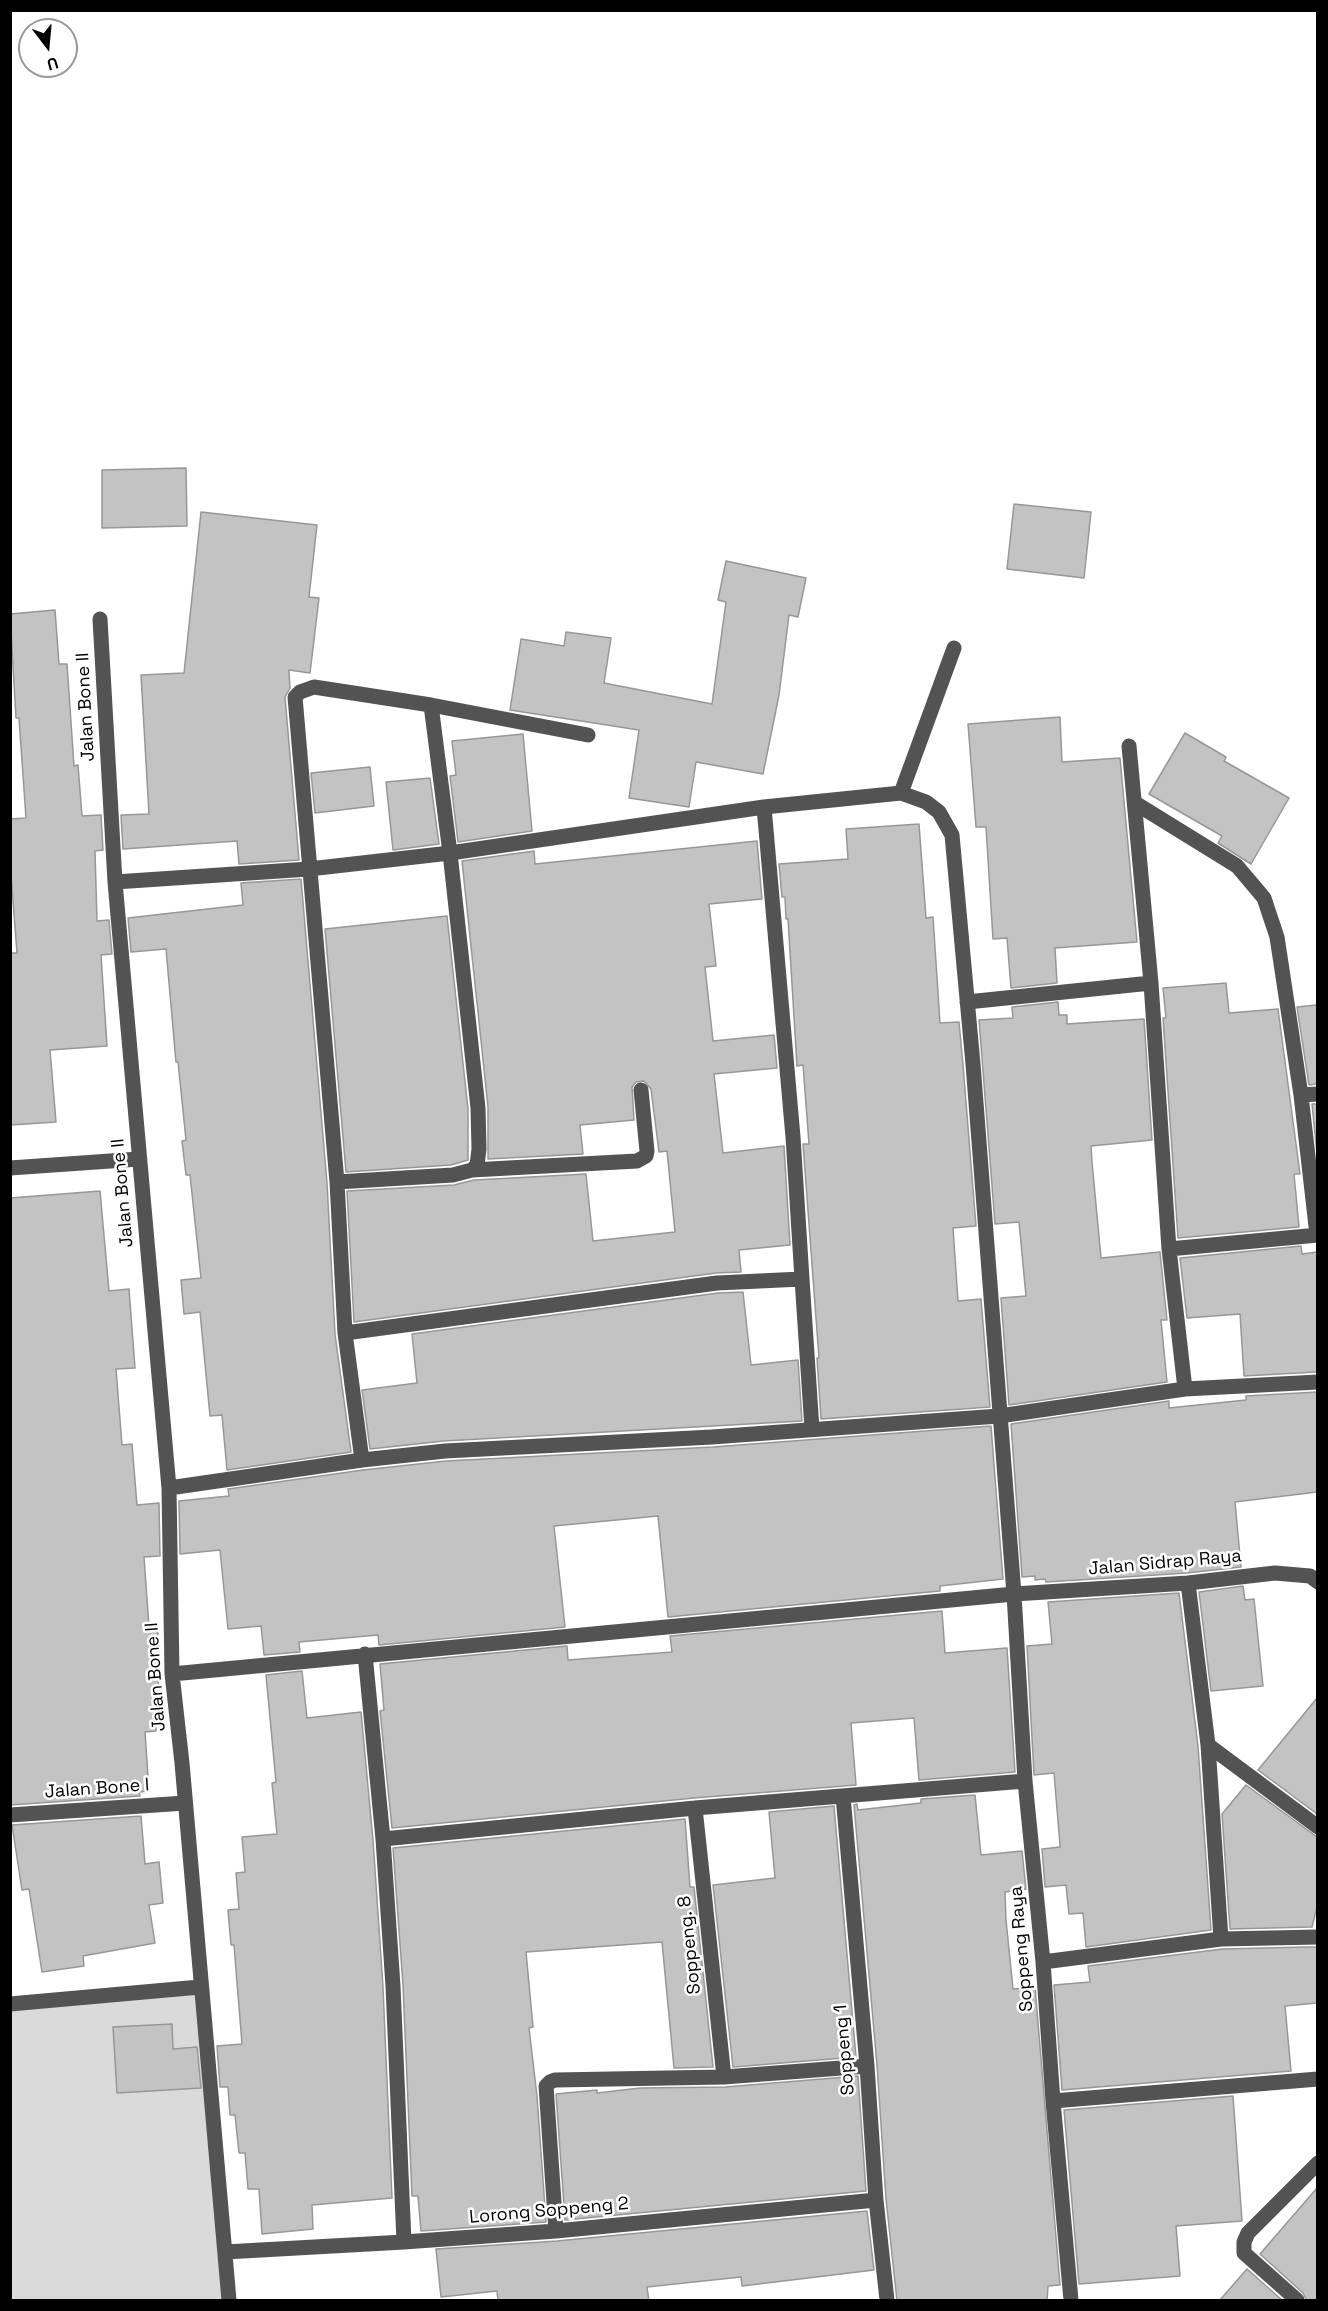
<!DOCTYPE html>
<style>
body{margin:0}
#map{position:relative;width:1328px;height:2311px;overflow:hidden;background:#fff;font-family:"Space Grotesk",sans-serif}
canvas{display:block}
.frame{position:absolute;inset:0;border:12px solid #000;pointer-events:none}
.north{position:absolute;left:18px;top:18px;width:60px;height:60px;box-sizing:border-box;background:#fff;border:2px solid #999;border-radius:50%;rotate:164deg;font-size:16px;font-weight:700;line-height:24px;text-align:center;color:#000}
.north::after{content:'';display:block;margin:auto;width:21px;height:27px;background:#000;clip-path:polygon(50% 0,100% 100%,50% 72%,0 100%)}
</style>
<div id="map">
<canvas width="1328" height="2311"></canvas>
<div class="frame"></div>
<div class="north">U</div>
</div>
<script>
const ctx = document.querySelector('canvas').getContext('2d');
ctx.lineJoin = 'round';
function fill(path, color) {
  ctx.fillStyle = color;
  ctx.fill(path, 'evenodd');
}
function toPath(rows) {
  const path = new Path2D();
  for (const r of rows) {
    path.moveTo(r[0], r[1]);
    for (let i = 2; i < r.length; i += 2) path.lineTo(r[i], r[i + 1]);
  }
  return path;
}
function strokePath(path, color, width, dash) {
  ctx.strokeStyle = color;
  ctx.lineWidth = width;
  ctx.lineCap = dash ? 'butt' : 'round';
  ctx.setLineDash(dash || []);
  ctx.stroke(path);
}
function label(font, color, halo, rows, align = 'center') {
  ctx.font = font + ' "Space Grotesk",sans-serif';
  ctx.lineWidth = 5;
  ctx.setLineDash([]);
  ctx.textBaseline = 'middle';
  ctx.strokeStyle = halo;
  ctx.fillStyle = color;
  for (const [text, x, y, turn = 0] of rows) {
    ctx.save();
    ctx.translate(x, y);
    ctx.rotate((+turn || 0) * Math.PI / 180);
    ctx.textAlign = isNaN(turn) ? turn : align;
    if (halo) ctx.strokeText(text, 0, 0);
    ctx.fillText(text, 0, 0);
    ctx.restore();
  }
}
fill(toPath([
 [200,1987,228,2300,11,2300,11,2003]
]), '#dadada');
const building = toPath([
 [186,468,187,526,102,528,102,470,186,468],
 [1014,504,1091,512,1084,578,1007,569,1014,504],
 [201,512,317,525,309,597,319,598,310,673,289,670,290,688,285,697,299,860,239,864,237,841,123,849,121,815,149,814,141,675,184,673,201,512],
 [726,561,806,578,798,617,789,615,779,695,763,774,696,762,689,807,629,798,639,730,510,710,521,639,564,646,566,632,611,638,604,683,712,704,726,602,718,600,726,561],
 [55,610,59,664,67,664,74,766,78,765,82,816,101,815,103,850,95,851,97,921,109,920,112,954,101,955,107,1046,50,1050,56,1122,10,1125,10,953,17,953,10,862,10,819,26,818,19,718,16,718,10,614,55,610],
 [1060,717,1062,762,1120,758,1137,942,1055,948,1057,983,1011,988,1007,938,993,939,986,827,976,827,968,724,1060,717],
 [1185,733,1226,757,1224,761,1289,798,1251,864,1218,843,1222,836,1149,794,1185,733],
 [523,734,532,831,458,842,450,776,456,775,452,741,523,734],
 [370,767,374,806,315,813,311,773,370,767],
 [430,778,439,844,393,850,386,782,430,778],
 [919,824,926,918,933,917,940,1023,959,1022,963,1065,976,1226,953,1228,958,1301,981,1299,990,1407,821,1419,817,1358,819,1358,803,1144,809,1144,803,1065,797,1066,788,919,786,919,785,897,782,897,779,864,848,859,846,829,919,824],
 [757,841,762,899,709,904,716,966,705,967,713,1041,774,1035,777,1068,714,1074,723,1153,784,1146,790,1245,739,1250,741,1272,716,1273,354,1322,347,1191,454,1185,474,1180,586,1174,593,1241,675,1232,667,1151,659,1152,651,1089,644,1081,636,1082,632,1087,634,1120,580,1125,583,1154,488,1159,488,1107,462,861,534,851,535,864,757,841],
 [301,879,327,1183,335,1334,351,1452,227,1470,222,1415,210,1416,200,1312,184,1314,181,1280,201,1278,190,1175,186,1175,182,1141,186,1140,178,1062,176,1062,166,949,131,952,128,918,243,905,241,883,301,879],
 [447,916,468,1109,468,1160,451,1165,346,1172,325,929,447,916],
 [1226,983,1229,1013,1278,1009,1300,1174,1294,1174,1299,1227,1178,1238,1163,1018,1166,1018,1163,988,1226,983],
 [1058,1002,1059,1015,1067,1015,1067,1024,1144,1019,1152,1140,1091,1146,1092,1162,1101,1258,1160,1252,1167,1320,1161,1320,1167,1382,1009,1405,1001,1298,1026,1296,1019,1222,995,1224,979,1020,1013,1018,1012,1007,1058,1002],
 [1317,1005,1317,1084,1309,1085,1297,1007,1317,1005],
 [1312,1104,1317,1104,1317,1154,1312,1104],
 [100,1191,109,1291,129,1289,135,1368,116,1369,122,1445,132,1444,137,1505,159,1503,160,1556,144,1557,149,1627,157,1626,160,1659,157,1660,159,1696,154,1697,156,1731,145,1732,149,1791,139,1792,140,1796,10,1805,10,1198,100,1191],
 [1301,1246,1302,1254,1317,1252,1317,1372,1244,1376,1240,1314,1187,1318,1180,1258,1301,1246],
 [743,1292,751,1365,798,1360,802,1421,444,1441,370,1449,362,1390,417,1383,412,1334,718,1293,743,1292],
 [1317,1392,1317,1492,1235,1502,1241,1567,1187,1573,1046,1582,1045,1579,1035,1580,1035,1576,1022,1577,1011,1424,1169,1401,1169,1408,1246,1400,1246,1396,1317,1392],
 [991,1426,1003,1579,940,1586,940,1591,668,1617,658,1516,554,1526,565,1627,379,1645,378,1635,299,1642,300,1652,264,1655,261,1626,228,1629,220,1550,180,1554,179,1501,229,1496,228,1489,363,1470,446,1461,713,1447,991,1426],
 [1243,1586,1245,1600,1254,1599,1263,1686,1211,1691,1199,1592,1243,1586],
 [1179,1593,1198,1746,1211,1930,1086,1947,1083,1913,1069,1914,1066,1885,1045,1887,1042,1849,1060,1847,1060,1845,1054,1773,1034,1775,1027,1646,1052,1644,1048,1602,1179,1593],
 [942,1611,945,1653,1007,1648,1015,1772,919,1780,914,1718,851,1723,856,1785,694,1798,392,1828,380,1711,384,1710,380,1664,567,1646,568,1660,672,1652,670,1636,942,1611],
 [302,1671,307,1718,361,1712,373,1840,383,1987,392,2198,312,2205,313,2229,262,2234,259,2189,248,2189,245,2153,239,2153,235,2115,230,2115,228,2087,220,2087,217,2046,242,2044,234,1945,231,1945,228,1910,239,1909,236,1873,245,1872,242,1837,277,1834,272,1783,276,1782,266,1675,302,1671],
 [1317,1698,1317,1814,1258,1770,1317,1698],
 [1246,1785,1317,1837,1317,1907,1312,1927,1230,1929,1222,1814,1246,1785],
 [975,1795,981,1855,1022,1851,1026,1889,1005,1892,1006,1920,1013,1989,1035,1987,1060,2285,1048,2286,1047,2301,897,2301,886,2199,877,2065,854,1805,857,1804,858,1810,921,1803,921,1799,975,1795],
 [834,1806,856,2057,733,2067,713,1885,775,1878,769,1812,834,1806],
 [141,1816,145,1864,159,1862,163,1903,149,1905,155,1943,83,1956,84,1966,42,1972,29,1889,22,1890,12,1825,141,1816],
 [685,1819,690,1887,694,1887,713,2067,674,2068,662,1942,526,1952,533,2027,529,2028,537,2096,546,2222,421,2231,418,2196,412,2196,403,1985,393,1848,685,1819],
 [1306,1947,1317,1947,1317,2003,1285,2006,1291,2071,1062,2090,1054,1985,1090,1982,1088,1966,1222,1949,1306,1947],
 [172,2024,173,2049,197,2047,201,2088,117,2093,113,2027,172,2024],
 [858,2076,866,2191,565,2220,556,2094,597,2090,597,2093,640,2088,725,2087,858,2076],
 [1233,2096,1242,2221,1176,2226,1180,2276,1079,2284,1064,2110,1233,2096],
 [1317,2188,1317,2301,1307,2301,1303,2293,1260,2254,1317,2188],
 [867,2211,874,2270,742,2286,741,2277,647,2287,649,2301,498,2301,497,2291,441,2297,436,2249,557,2241,867,2211],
 [1247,2269,1283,2301,1219,2301,1247,2269]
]);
fill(building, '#c3c3c3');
strokePath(building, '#979797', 1.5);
strokePath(toPath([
 [100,619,115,882,169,1488,172,1674,182,1763,229,2300],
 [1129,746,1151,983,1169,1249,1185,1389],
 [901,793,954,648],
 [1135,803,1237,866,1264,898,1277,937,1301,1095,1317,1235],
 [115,882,309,869,450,853,764,807,901,793,926,802,939,812,952,835,973,1064,1014,1594,1025,1781,1043,1962,1053,2101,1071,2300],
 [967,1002,1151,983],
 [1301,1095,1318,1094],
 [10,1168,139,1159],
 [472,1170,637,1161,646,1156,647,1151,641,1090],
 [337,1182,453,1175,472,1170,477,1165,479,1149,478,1108,450,853,431,705,588,735],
 [1169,1249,1318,1235],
 [802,1279,812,1429],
 [345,1333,337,1182,295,697,300,692,314,687,431,705],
 [362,1460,345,1333,717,1283,802,1279,793,1137,764,807],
 [169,1488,362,1460,445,1451,712,1437,999,1416,1185,1389,1318,1382],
 [365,1654,383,1839],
 [172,1674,1014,1594,1188,1583,1275,1573,1310,1576,1318,1582],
 [1208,1745,1318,1827],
 [843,1796,867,2066,876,2200,887,2300],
 [695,1808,724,2077],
 [10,1815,185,1803],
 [1221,1939,1318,1937],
 [1043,1962,1221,1939,1208,1745,1188,1583],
 [10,2004,200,1987],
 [1053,2101,1318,2079],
 [556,2231,546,2086,550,2082,555,2080,724,2077,867,2066],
 [404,2242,393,1986,383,1839,695,1808,1025,1781],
 [225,2252,404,2242,556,2231,876,2200],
 [1297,2300,1244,2253,1244,2242,1248,2233,1318,2163]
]), '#535353', 15);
label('18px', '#000', '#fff', [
 ["Jalan Bone II",86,707,-93],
 ["Jalan Bone II",123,1193,-95],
 ["Jalan Sidrap Raya",1165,1563,-5],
 ["Jalan Bone II",156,1677,-94],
 ["Jalan Bone I",97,1789,-4],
 ["Soppeng. 8",690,1945,-96],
 ["Soppeng Raya",1022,1949,-95],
 ["Soppeng 1",845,2050,-95],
 ["Lorong Soppeng 2",549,2211,-5]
]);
</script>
